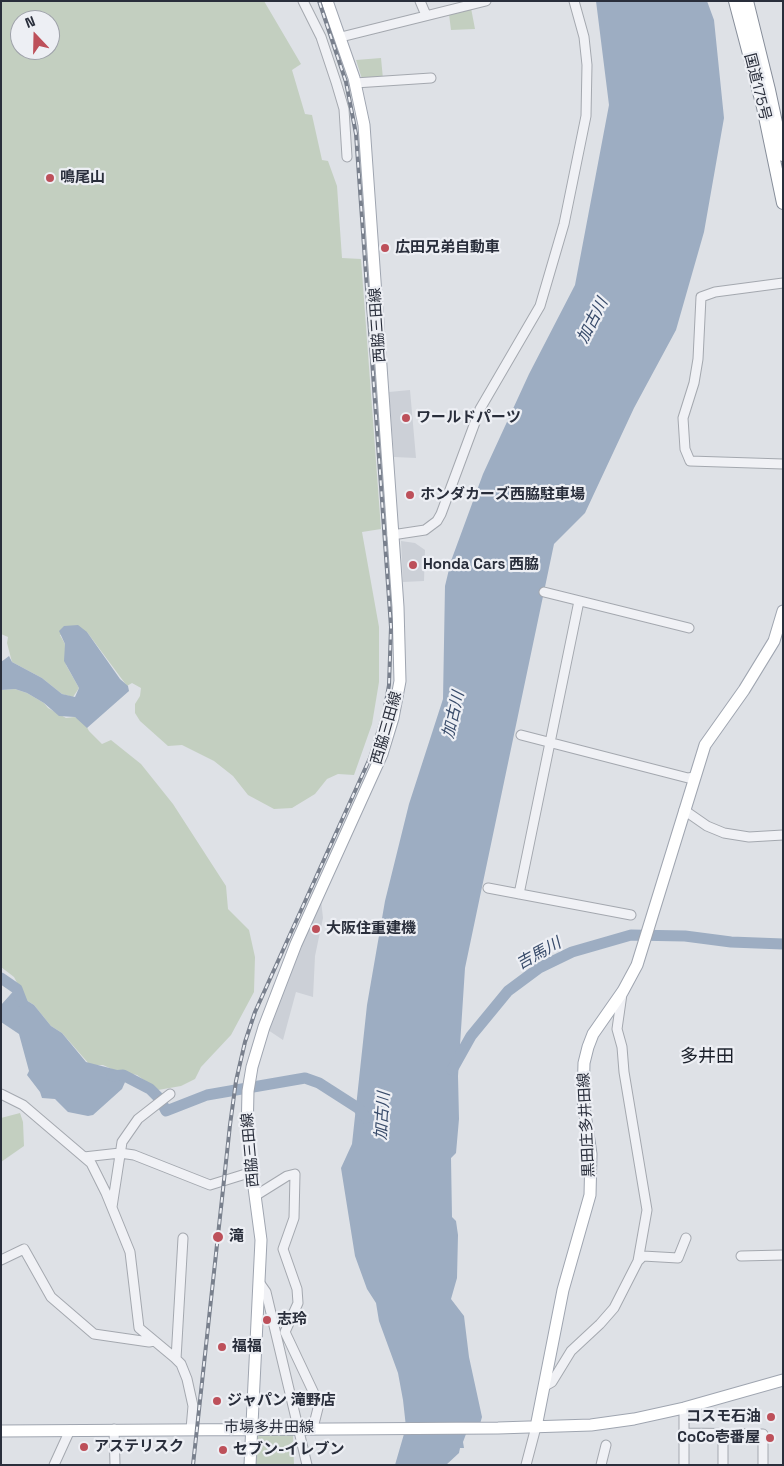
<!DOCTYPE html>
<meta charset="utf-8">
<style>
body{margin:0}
#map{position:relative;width:784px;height:1466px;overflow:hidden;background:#dee1e6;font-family:"Space Grotesk",sans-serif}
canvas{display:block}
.frame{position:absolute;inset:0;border:2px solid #292e3b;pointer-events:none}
.north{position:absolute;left:10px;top:10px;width:50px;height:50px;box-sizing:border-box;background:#edeff4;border:1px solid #9fa2aa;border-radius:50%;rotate:339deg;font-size:14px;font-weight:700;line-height:20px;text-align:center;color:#292e3b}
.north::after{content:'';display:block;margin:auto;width:18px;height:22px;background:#bd505a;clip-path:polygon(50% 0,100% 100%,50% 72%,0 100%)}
</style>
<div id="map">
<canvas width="784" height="1466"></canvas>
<div class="frame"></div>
<div class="north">N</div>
</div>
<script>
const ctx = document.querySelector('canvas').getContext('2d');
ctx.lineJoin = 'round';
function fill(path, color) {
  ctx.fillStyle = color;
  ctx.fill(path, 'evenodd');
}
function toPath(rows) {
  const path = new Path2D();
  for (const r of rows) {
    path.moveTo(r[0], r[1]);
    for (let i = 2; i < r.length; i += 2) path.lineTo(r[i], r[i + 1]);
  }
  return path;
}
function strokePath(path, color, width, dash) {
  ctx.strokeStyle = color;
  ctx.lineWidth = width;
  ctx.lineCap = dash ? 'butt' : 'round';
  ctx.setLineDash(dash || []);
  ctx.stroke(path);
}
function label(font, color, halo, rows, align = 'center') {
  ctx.font = font + ' "Space Grotesk","Noto Sans JP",sans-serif';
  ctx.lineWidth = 4.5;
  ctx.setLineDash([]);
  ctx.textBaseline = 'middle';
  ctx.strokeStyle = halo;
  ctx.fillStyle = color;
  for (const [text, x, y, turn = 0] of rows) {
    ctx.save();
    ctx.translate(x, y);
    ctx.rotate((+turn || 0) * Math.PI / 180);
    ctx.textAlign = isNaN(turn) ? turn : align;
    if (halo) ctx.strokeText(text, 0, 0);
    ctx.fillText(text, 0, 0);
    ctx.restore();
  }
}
fill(toPath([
 [410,390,416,458,394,457,389,392],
 [401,541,415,543,425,550,424,581,403,582],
 [321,900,323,918,315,956,313,997,296,992,283,1040,268,1030,302,942]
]), '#ccd0d7');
fill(toPath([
 [1,1,264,1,301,64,292,70,305,114,312,115,322,160,328,161,337,186,342,258,361,259,381,529,362,532,379,627,379,682,372,724,354,775,338,774,327,779,315,794,292,808,274,809,248,795,233,776,214,761,182,745,168,746,140,721,135,713,135,704,140,696,141,688,132,683,127,686,87,632,60,635,65,644,66,665,79,688,73,697,62,694,42,678,12,662,7,643,8,637,1,634],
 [20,20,50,20,50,50,20,50],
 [471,8,475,29,451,30,449,14],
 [381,58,383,79,362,79,356,60],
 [15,689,27,693,44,703,48,708,66,718,75,717,84,722,89,731,102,744,111,740,141,764,173,804,226,886,228,909,249,930,255,957,254,992,231,1035,201,1067,195,1079,181,1086,158,1090,137,1075,116,1071,103,1065,90,1065,62,1033,51,1026,34,1005,26,1000,14,977,1,967,1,690],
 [20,1113,23,1122,24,1146,1,1162,1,1118],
 [258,1435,293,1435,294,1465,255,1465]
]), '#c3cfc0');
fill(toPath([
 [596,1,707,1,714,20,724,118,704,232,676,330,634,408,585,513,554,544,465,968,458,1076,459,1119,456,1153,451,1158,452,1217,456,1221,458,1235,457,1278,451,1299,464,1316,469,1357,482,1417,480,1424,466,1434,463,1442,464,1448,460,1448,459,1453,446,1465,395,1465,406,1427,403,1400,398,1373,379,1321,376,1303,367,1289,355,1256,341,1168,352,1144,367,1005,385,901,409,804,443,699,445,586,451,561,483,474,529,374,575,285,609,105],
 [78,625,87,632,120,679,128,686,129,691,87,728,75,717,59,716,44,703,27,693,15,689,1,690,1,662,9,656,12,662,42,678,62,694,75,697,79,688,64,661,65,644,59,631,64,626],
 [18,986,26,1000,34,1005,51,1026,62,1033,86,1062,129,1073,122,1089,93,1115,88,1116,68,1112,55,1099,42,1098,40,1092,27,1075,29,1071,19,1034,1,1022,1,1005]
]), '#9dadc2');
strokePath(toPath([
 [1,978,17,989,22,1002],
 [452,1070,471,1036,508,991,539,968,572,952,631,935,685,936,731,942,783,944],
 [112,1076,123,1075,150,1089,160,1099],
 [162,1103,166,1111,207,1095,305,1078,319,1083,358,1108,366,1118]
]), '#9dadc2', 11);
const minor = toPath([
 [303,1,321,37,336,82,344,109,347,157],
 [420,1,426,15],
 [341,37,486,1],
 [355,83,431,78],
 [783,283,715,292,701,297,698,359,694,383,683,418,685,449,690,461,783,464],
 [392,535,425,530,437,521,441,514,480,409,540,306,564,224,586,116,587,65,584,37,574,1],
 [544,592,689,628],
 [521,735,688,778,694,777],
 [684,810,707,826,724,833,749,837,783,835],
 [488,888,631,915],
 [519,894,579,601],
 [1,1094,23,1105,91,1163,106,1193,130,1252,139,1328,175,1358,181,1364,187,1379,193,1406,191,1429],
 [84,1157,120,1153,134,1155,210,1185,252,1172],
 [255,1196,287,1176,295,1174,294,1218,283,1249,297,1289,298,1303,285,1332,319,1404,313,1428],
 [112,1207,122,1142,138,1119,170,1094],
 [741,1256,783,1255],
 [1,1260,24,1249,51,1297,94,1334,149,1342,154,1341],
 [638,1261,643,1256,678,1258,686,1238],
 [259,1282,266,1292,307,1465],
 [176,1359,183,1238],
 [545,1386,552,1382,571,1351,600,1324,614,1308,638,1261,647,1210,624,1072,622,1047,617,1029,622,994],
 [114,1429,115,1465],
 [684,1433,763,1434,763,1465],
 [723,1433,723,1465],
 [54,1465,70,1430],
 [526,1465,536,1427],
 [601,1465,606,1445],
 [684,1465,684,1408]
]);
const major = toPath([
 [536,1427,563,1290,590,1195,591,1154,583,1100,584,1063,588,1047,593,1034,623,991,637,965,705,745,744,690,774,641,783,611],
 [1,1431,498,1428,591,1425,634,1419,684,1408,783,1380],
 [250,1465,261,1240,247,1135,248,1091,252,1067,264,1027,296,944,382,754,393,718,400,681,398,607,364,125,354,78,327,1]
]);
const highway = toPath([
 [735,1,763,107,783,203],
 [747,1,769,90,783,155]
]);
strokePath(minor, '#a4a8af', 11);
strokePath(major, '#9fa5b0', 13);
strokePath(highway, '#878e9a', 14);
strokePath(minor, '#f0f1f5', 9);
strokePath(major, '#fff', 11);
strokePath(highway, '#fff', 12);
const rail = toPath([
 [193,1465,230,1125,236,1081,245,1042,255,1012,370,758,384,713,389,685,391,627,356,134,346,82,319,1]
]);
strokePath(rail, '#79808d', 4);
strokePath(rail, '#edeff4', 2, [5.5]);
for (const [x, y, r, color] of [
 [50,178,5,"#bd505a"],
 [385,248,5,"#bd505a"],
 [406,418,5,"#bd505a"],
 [410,495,5,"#bd505a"],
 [413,565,5,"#bd505a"],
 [316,929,5,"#bd505a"],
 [218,1237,6,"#bd505a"],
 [267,1320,5,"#bd505a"],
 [222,1347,5,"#bd505a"],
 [217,1401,5,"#bd505a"],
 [771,1417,5,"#bd505a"],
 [770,1438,5,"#bd505a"],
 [84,1447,5,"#bd505a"],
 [223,1450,5,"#bd505a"]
]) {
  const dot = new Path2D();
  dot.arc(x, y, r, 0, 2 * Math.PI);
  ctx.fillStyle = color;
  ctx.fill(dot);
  strokePath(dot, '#edeff4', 2);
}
label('15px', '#292e3b', '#edeff4', [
 ["国道175号",757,87,76],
 ["西脇三田線",378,325,-94],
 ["西脇三田線",387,728,-74],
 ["黒田庄多井田線",587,1125,-93],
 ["西脇三田線",251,1150,-95],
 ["市場多井田線",269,1428]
]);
label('bold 15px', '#292e3b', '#edeff4', [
 ["鳴尾山",60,178],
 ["広田兄弟自動車",395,248],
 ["ワールドパーツ",416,418],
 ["ホンダカーズ西脇駐車場",420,495],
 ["Honda Cars 西脇",423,565],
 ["大阪住重建機",326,929],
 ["滝",229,1237],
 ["志玲",277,1320],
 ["福福",232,1347],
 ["ジャパン 滝野店",227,1401],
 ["コスモ石油",761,1417,"right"],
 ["CoCo壱番屋",760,1438,"right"],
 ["アステリスク",94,1447],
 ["セブン-イレブン",233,1450]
], 'left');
label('italic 16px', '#384b6a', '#edeff4', [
 ["加古川",593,321,-63],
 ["加古川",454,715,-77],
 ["吉馬川",539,954,-29],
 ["加古川",383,1116,-86]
]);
label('18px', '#1b202b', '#edeff4', [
 ["多井田",707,1057]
]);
</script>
